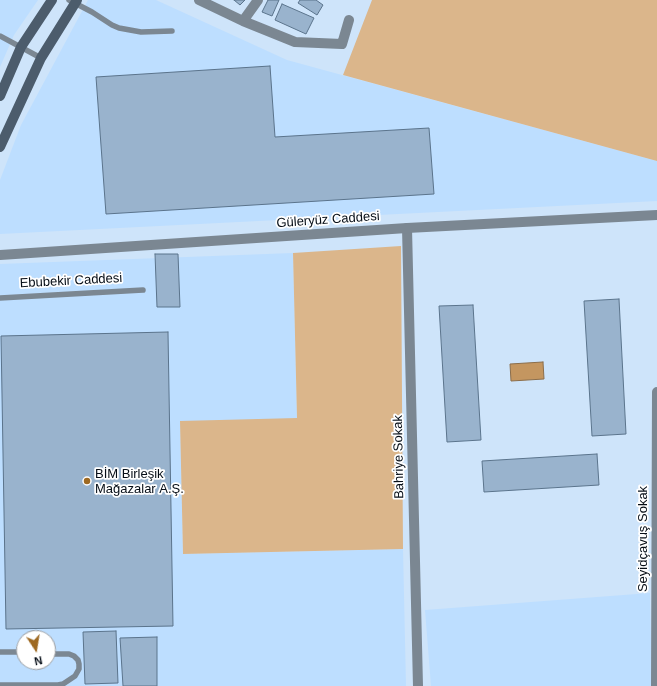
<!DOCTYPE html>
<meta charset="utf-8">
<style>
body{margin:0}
#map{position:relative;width:657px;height:686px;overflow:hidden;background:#cee4fa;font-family:Arial,sans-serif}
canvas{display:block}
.north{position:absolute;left:16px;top:630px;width:40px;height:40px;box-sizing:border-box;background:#fff;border:1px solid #9b9ea2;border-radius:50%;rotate:168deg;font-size:11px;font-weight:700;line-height:16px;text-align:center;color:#050d16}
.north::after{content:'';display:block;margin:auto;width:14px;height:18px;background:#9e6921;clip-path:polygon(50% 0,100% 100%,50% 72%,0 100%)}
</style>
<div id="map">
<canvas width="657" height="686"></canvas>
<div class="north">N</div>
</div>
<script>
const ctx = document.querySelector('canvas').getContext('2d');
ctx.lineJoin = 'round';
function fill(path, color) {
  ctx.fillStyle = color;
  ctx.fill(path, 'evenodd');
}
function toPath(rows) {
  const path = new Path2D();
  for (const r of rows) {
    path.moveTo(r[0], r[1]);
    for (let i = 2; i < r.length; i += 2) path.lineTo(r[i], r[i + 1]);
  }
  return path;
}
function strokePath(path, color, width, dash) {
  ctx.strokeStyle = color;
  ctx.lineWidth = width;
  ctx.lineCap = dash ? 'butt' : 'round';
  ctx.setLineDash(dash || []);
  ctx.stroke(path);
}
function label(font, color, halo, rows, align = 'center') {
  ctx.font = font + ' Arial,sans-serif';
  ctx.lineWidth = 3.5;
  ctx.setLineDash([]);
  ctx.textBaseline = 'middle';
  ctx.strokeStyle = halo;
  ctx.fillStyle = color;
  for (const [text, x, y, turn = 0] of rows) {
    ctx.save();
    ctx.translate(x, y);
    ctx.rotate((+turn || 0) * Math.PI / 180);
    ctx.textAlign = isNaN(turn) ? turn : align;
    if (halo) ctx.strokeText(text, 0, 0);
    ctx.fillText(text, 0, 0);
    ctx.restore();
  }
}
fill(toPath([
 [0,0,38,0,14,35,0,67],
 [88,0,156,0,287,60,657,161,657,201,0,234,0,180,21,125],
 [293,253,297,419,180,422,183,554,403,549,406,686,0,686,0,264],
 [24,638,48,638,48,662,24,662],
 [650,593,652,686,431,686,425,610]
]), '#bddeff');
fill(toPath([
 [372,0,657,0,657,161,343,75],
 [401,246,403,549,183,554,180,421,297,418,293,253]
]), '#dbb68b');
const water = toPath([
 [543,362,544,379,511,381,510,364,543,362]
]);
fill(water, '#c49660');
strokePath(water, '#8b6d4a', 1);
const building = toPath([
 [234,0,245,0,240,5,234,0],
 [268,0,279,0,272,16,262,12,268,0],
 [300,0,316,0,323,5,317,15,298,3,300,0],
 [282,4,314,18,306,34,275,20,282,4],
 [270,66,275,137,429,128,434,194,106,214,96,77,270,66],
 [155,254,178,254,180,307,157,307,155,254],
 [619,299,626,434,592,436,584,301,619,299],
 [473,305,481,440,447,442,439,306,473,305],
 [168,332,173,626,6,629,1,336,168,332],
 [597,454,599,485,484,492,482,461,597,454],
 [116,631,118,683,85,684,83,632,116,631],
 [157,637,157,686,123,686,120,638,157,637]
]);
fill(building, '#99b3cd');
strokePath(building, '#5b748c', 1);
strokePath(toPath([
 [69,0,92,12,112,25,119,28,141,32,172,31],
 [0,36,41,58],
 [0,298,143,290],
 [0,652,24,652],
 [0,685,58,685,63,684,75,676,79,669,79,664,78,660,74,656,69,654,48,654]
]), '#7b8792', 5.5);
strokePath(toPath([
 [199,0,243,21,295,42,342,44,349,20],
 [243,21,258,0],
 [407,228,418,686],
 [656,686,657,392]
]), '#7b8792', 10);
strokePath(toPath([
 [0,255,407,228,657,215]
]), '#7b8792', 10);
strokePath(toPath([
 [0,96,21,47,52,0],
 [0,147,41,58,77,0]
]), '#4c5c6c', 10);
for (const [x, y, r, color] of [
 [87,481,4,"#9e6921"]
]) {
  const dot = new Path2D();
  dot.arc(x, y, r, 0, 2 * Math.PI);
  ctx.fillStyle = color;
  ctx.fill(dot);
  strokePath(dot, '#fff', 1.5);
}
label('13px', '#050d16', '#fff', [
 ["Güleryüz Caddesi",328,220,-4],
 ["Ebubekir Caddesi",71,281,-3],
 ["Bahriye Sokak",399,457,-91],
 ["Seyidçavuş Sokak",643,539,-90]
]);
label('13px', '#050d16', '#fff', [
 ["BİM Birleşik",95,474],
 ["Mağazalar A.Ş.",95,489]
], 'left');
</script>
